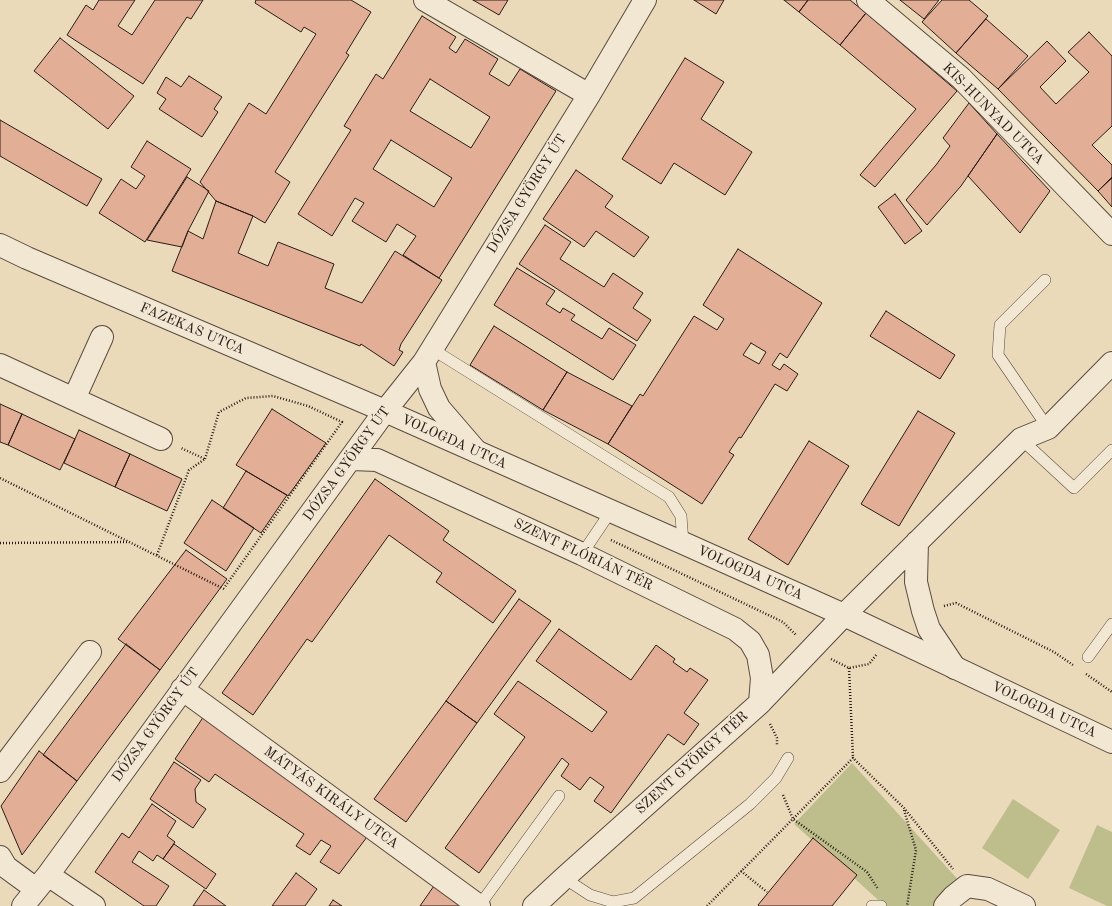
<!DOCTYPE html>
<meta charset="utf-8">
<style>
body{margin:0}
canvas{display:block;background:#eadaba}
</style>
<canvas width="1112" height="906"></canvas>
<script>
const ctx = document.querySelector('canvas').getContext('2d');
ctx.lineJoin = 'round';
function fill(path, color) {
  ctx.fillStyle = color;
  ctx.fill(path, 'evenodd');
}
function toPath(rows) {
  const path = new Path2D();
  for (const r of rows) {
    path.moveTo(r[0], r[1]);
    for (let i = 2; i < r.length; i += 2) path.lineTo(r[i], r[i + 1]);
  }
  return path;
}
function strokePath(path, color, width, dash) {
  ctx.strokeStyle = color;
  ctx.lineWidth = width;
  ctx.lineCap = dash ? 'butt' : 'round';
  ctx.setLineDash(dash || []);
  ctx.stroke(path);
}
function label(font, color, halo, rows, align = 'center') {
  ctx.font = font + ' "Old Standard TT",serif';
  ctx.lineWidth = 3;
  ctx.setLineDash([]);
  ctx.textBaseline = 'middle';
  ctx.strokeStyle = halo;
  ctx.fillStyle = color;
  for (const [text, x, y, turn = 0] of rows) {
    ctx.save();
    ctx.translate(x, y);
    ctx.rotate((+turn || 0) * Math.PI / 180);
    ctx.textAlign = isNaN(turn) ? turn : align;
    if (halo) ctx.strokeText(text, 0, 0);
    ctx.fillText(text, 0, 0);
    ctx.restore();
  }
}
fill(toPath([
 [852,763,962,884,939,906,885,906,794,824],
 [1013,799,1060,830,1028,879,982,848],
 [1097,825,1112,832,1112,906,1107,906,1069,888]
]), '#bdbe8c');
const building = toPath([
 [99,0,135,0,118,26,132,35,155,0,203,0,191,19,187,17,143,84,67,35,86,5,93,10,99,0],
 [256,0,351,0,371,12,346,53,349,55,275,172,290,182,265,223,253,216,216,201,200,182,249,103,266,114,316,34,304,27,301,32,255,3,256,0],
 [473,0,508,0,499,15,473,0],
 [694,0,724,0,716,14,694,0],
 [784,0,808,0,799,12,784,0],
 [808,0,850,0,866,13,840,45,799,12,808,0],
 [900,0,939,0,924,19,900,0],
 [942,0,969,0,988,16,956,53,922,22,942,0],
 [866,13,957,91,875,187,860,175,916,109,840,45,866,13],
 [422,16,456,37,449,48,456,53,465,39,498,59,489,74,509,86,520,69,556,91,439,278,403,255,416,236,397,224,386,242,352,221,364,203,355,198,332,236,298,214,351,130,344,126,376,74,383,79,422,16],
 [430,79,490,117,471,148,410,111,430,79],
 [391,140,452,178,434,207,373,169,391,140],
 [986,19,1028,56,998,89,956,53,986,19],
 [1089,32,1112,56,1112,126,1092,145,1112,165,1112,177,1098,191,998,89,1047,41,1066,61,1040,87,1056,104,1089,72,1068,52,1089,32],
 [60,38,134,96,108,129,34,71,60,38],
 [685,58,724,82,701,119,752,152,725,195,674,163,661,184,622,159,685,58],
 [189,76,222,97,214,109,218,112,202,137,159,109,166,99,157,93,166,77,181,87,189,76],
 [969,103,997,134,961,186,927,225,906,200,936,165,950,146,943,138,969,103],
 [0,120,102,179,87,206,0,156,0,120],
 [997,134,1050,191,1020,233,968,176,997,134],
 [147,141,191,169,145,242,99,213,121,179,136,189,145,176,131,167,147,141],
 [576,170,613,196,605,207,649,237,634,257,596,231,584,247,543,219,576,170],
 [187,177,209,191,188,231,182,247,147,240,187,177],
 [1112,178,1112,207,1098,191,1112,178],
 [895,194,922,231,905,244,878,207,895,194],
 [216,201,253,216,238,253,268,266,278,242,334,264,325,288,362,303,395,251,442,280,401,344,399,350,403,352,394,366,361,344,360,346,172,271,188,231,203,239,216,201],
 [545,225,571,242,560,259,604,287,613,273,643,293,633,308,651,320,637,341,519,264,545,225],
 [738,249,822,303,787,358,780,353,772,365,780,370,784,364,798,374,787,391,775,384,741,438,739,437,729,452,734,455,702,504,608,444,640,394,643,396,694,316,717,330,724,319,703,305,738,249],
 [751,343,766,352,759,364,743,355,751,343],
 [517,268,555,291,546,304,560,313,563,308,575,315,571,320,602,339,609,328,636,345,613,380,494,305,517,268],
 [886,311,955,355,940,379,870,336,886,311],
 [494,326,567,372,543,410,470,365,494,326],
 [567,372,632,406,608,444,543,410,567,372],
 [0,404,22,414,8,445,0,442,0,404],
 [272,409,326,443,288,496,236,465,272,409],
 [918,411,955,433,899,526,861,504,918,411],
 [22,414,75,439,60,470,8,445,22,414],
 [79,430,130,454,115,487,64,463,79,430],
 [809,441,849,466,788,565,748,539,809,441],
 [130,454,182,479,167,511,115,487,130,454],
 [246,471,287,495,261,533,223,508,246,471],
 [375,479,449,531,443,540,516,591,493,623,436,582,442,573,389,535,312,642,307,639,253,715,222,693,375,479],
 [212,500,254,528,226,571,184,543,212,500],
 [186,550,227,579,160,670,118,639,186,550],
 [519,599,551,621,477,723,446,701,519,599],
 [559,629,631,680,656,645,675,659,673,662,687,672,690,668,708,680,684,713,699,724,684,745,668,734,611,813,594,801,604,787,590,777,580,790,561,776,569,764,562,758,479,873,445,848,525,737,494,714,518,681,592,732,607,712,536,661,559,629],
 [126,644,160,670,77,781,43,755,126,644],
 [446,701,477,723,406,822,374,799,446,701],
 [204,716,370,833,339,874,320,862,331,846,321,840,310,855,296,846,304,834,215,774,209,782,175,759,204,716],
 [39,751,77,781,22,855,1,806,39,751],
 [174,762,201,780,195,789,196,802,206,809,193,828,150,799,174,762],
 [152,804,176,821,167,836,175,842,163,859,157,855,153,861,139,851,132,862,169,886,156,906,144,906,95,872,122,833,129,838,152,804],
 [813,838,857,875,832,906,759,906,758,905,813,838],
 [174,844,216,874,206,889,163,859,174,844],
 [296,873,317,889,305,906,272,906,296,873],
 [436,883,468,906,420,906,436,883],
 [204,890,226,906,193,906,204,890],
 [333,900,342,906,329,906,333,900]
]);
fill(building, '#e3ae96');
strokePath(building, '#2a1d18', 1);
const service = toPath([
 [1045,280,1000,325,998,355,1048,428],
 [432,349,669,497,681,516,683,543],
 [1021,439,1074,488,1112,450],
 [582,554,611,511],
 [1088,657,1112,624],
 [564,878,590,895,613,902,634,898,750,804,776,778,788,758],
 [479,906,559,796],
 [872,906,881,906]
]);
const minor = toPath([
 [425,0,589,95],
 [868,0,961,78,1112,234],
 [424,362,430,389,439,408,476,451],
 [0,365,161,439],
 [74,399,102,337],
 [351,459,377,460,582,554,735,629,750,641,758,655,762,678,760,703],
 [917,542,916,582,923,611,929,629,955,668],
 [182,689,479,906],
 [0,771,90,652],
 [0,857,6,867,36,889],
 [48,875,94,906],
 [23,906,48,875,385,411,424,362,589,95,645,0],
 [534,906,564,878,760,703,844,615,1021,439,1048,428,1112,363],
 [945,906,953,897,967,886,988,889,1024,906]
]);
const tertiary = toPath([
 [0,245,27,258,385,411,683,543,844,615,1112,742]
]);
strokePath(service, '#5a4c40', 12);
strokePath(minor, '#5a4c40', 24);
strokePath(tertiary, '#5a4c40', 24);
strokePath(toPath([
 [205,459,219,412,246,398,273,396,308,406,342,422,224,588],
 [0,478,224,589],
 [611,540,783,622,796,635],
 [0,543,129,542],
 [157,555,189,470,205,459,181,448],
 [944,606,956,603,1054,652,1073,665],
 [831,659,849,668,869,664,877,654],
 [849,668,853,758],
 [1086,674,1112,692],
 [770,724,777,738,777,745],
 [783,795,793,819,867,872,878,889],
 [904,810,916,850,907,906],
 [741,871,767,892],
 [707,906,853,758,904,808,953,869]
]), '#2a1d18', 2.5, [1, 2]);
strokePath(service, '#f1e7d2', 11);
strokePath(minor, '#f1e7d2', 22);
strokePath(tertiary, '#f1e7d2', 22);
label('14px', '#2a1d18', '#f1e7d2', [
 ["KIS-HUNYAD UTCA",993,114,45],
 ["DÓZSA GYÖRGY ÚT",527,194,-58],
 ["FAZEKAS UTCA",192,329,23],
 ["VOLOGDA UTCA",454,442,24],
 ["DÓZSA GYÖRGY ÚT",347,464,-54],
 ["SZENT FLÓRIÁN TÉR",583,555,25],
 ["VOLOGDA UTCA",750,573,24],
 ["VOLOGDA UTCA",1044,710,25],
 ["DÓZSA GYÖRGY ÚT",156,725,-54],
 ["SZENT GYÖRGY TÉR",692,763,-42],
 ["MÁTYÁS KIRÁLY UTCA",331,798,36]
]);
</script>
